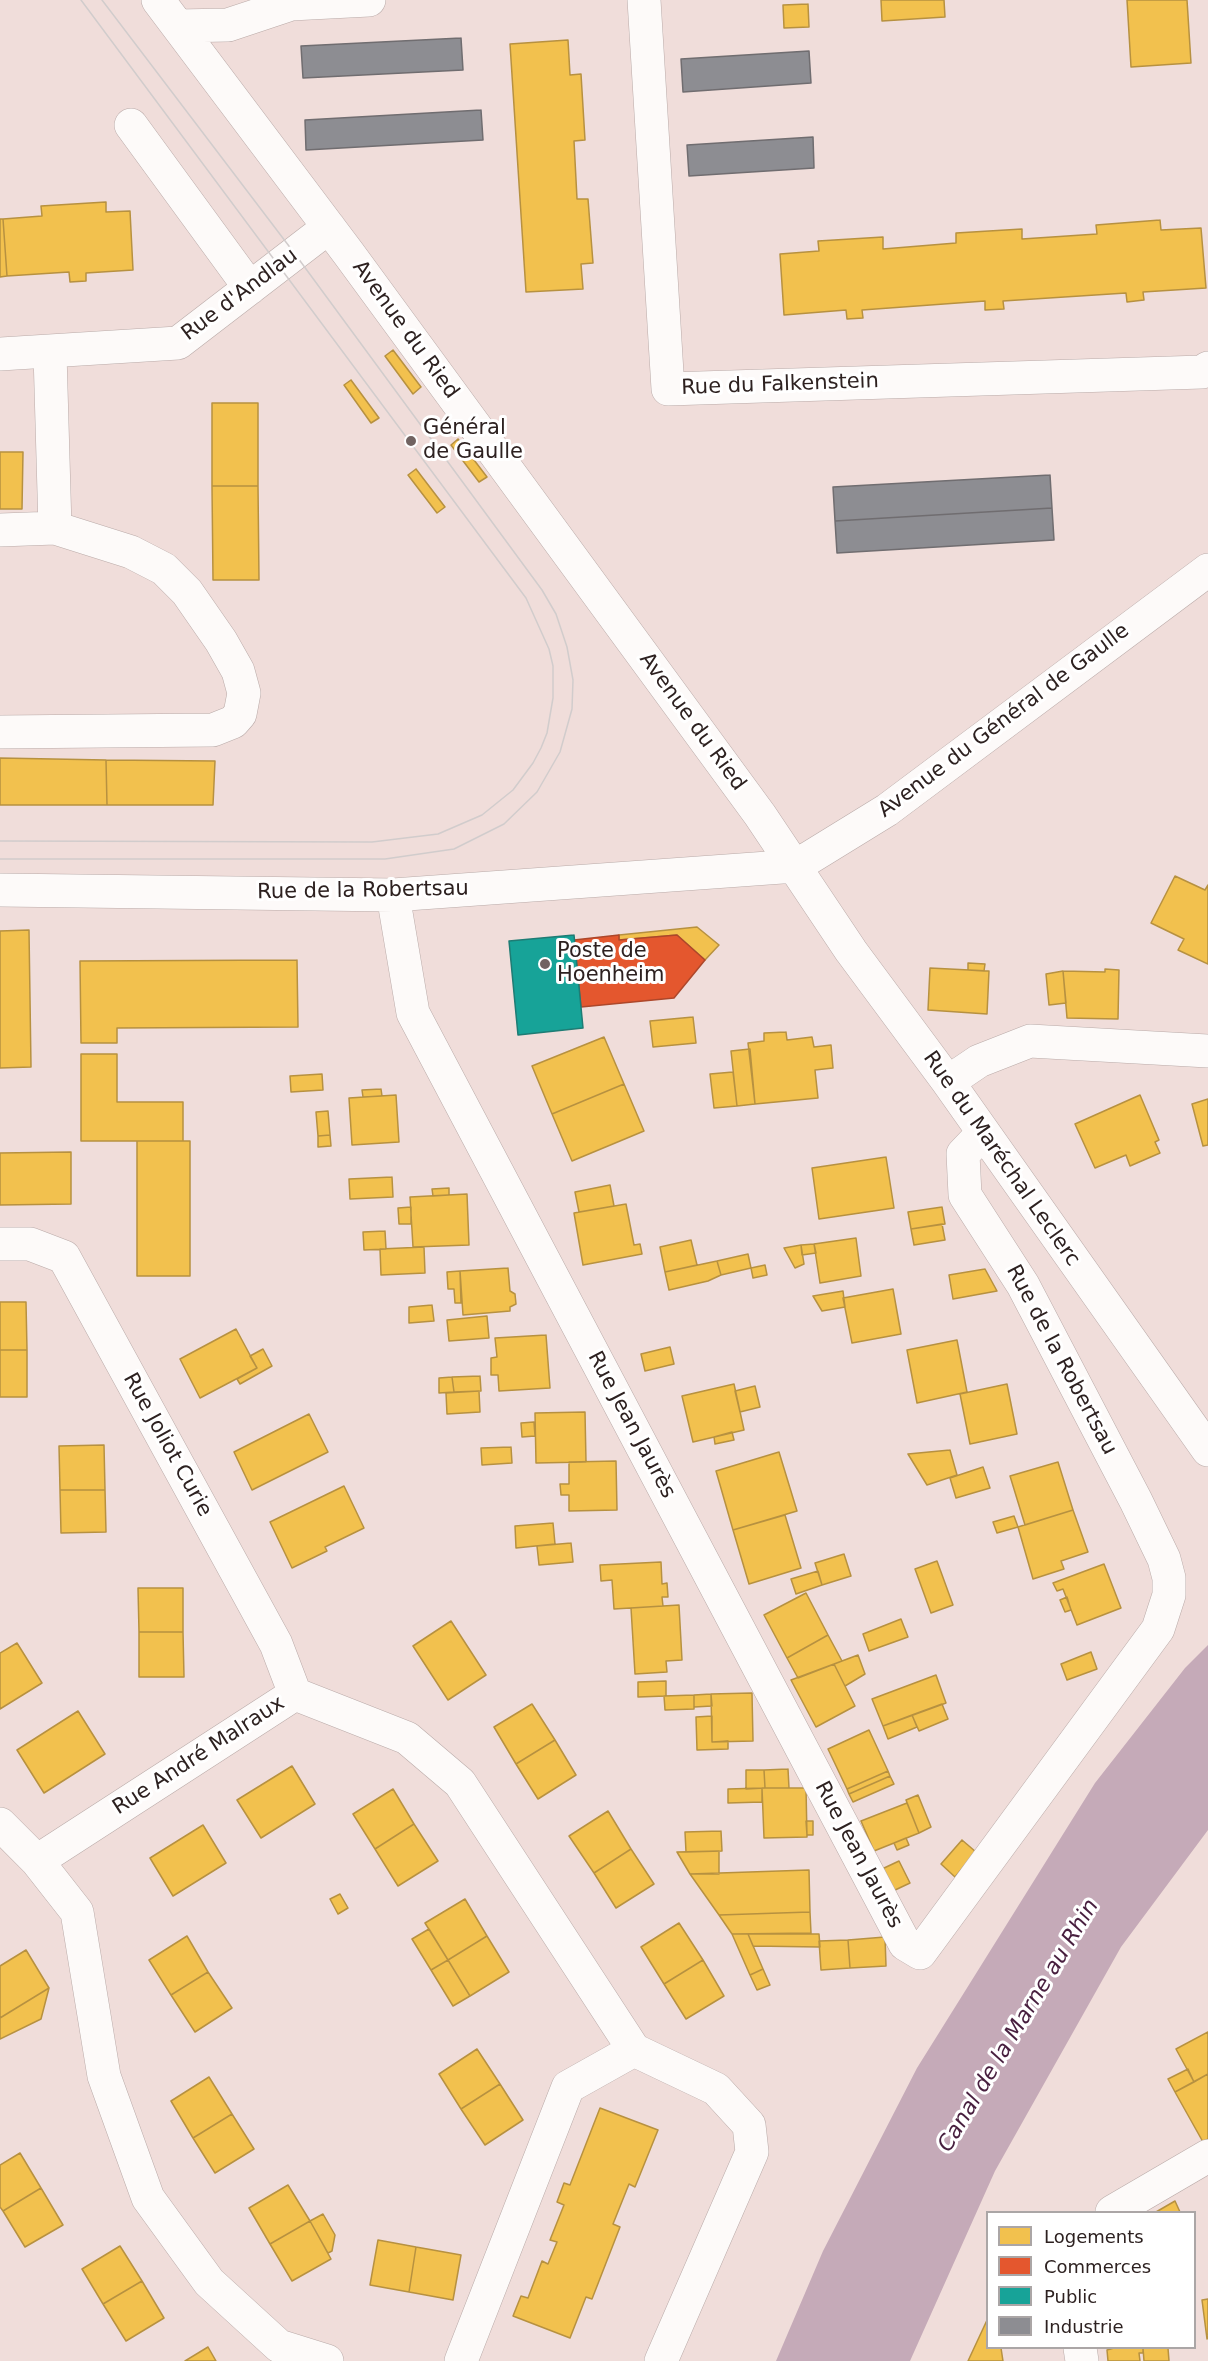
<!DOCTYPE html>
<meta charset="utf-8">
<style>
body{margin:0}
#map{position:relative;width:1208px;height:2361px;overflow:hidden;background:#f0ddda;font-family:"DejaVu Sans",sans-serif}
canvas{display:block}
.legend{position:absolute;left:986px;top:2211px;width:210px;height:138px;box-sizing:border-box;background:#fff;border:2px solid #aba6a6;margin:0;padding:8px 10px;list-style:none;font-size:18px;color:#2d2120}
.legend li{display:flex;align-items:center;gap:12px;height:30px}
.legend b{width:30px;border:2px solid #aba6a6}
</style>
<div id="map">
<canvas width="1208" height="2361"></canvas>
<ul class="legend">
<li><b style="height:16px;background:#f2c14e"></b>Logements</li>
<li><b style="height:16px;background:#e4572e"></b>Commerces</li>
<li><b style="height:16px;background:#17a398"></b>Public</li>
<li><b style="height:16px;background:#8d8d92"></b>Industrie</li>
</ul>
</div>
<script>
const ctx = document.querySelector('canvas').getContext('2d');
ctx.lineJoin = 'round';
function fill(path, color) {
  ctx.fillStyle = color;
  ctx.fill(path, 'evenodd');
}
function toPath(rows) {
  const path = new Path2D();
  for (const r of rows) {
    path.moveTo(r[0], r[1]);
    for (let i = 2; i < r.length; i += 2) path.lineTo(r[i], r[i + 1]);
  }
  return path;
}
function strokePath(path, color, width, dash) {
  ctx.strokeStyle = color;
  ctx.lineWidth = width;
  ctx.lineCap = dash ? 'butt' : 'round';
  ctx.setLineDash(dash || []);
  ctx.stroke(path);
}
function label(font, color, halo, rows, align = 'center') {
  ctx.font = font + ' "DejaVu Sans",sans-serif';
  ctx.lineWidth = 6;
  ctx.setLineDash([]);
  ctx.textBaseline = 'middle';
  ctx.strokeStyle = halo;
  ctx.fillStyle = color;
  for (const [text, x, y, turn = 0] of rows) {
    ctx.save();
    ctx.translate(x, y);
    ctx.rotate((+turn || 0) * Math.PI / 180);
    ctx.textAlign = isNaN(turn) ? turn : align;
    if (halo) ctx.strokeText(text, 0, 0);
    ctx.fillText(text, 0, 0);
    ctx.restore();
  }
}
fill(toPath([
 [1208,1645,1208,1830,1121,1947,995,2171,910,2361,776,2361,823,2251,917,2068,1095,1783,1185,1668]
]), '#c5aab8');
const homes = toPath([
 [881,0,944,0,945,17,882,21,881,0],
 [1127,0,1187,0,1191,63,1131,67,1127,0],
 [808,4,809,27,784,28,783,5,808,4],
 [568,40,570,75,581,74,585,140,574,141,577,199,588,199,593,263,581,264,583,289,526,292,510,44,568,40],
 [106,202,106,212,130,211,133,270,86,273,86,281,70,282,69,272,7,276,3,219,42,216,41,206,106,202],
 [0,219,3,219,7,276,0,277,0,219],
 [1160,220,1161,230,1201,228,1206,288,1143,292,1144,300,1127,302,1126,293,1003,301,1004,309,985,310,985,301,862,310,863,318,847,319,846,310,784,315,780,254,819,251,818,241,883,237,883,249,956,243,956,233,1022,229,1022,239,1097,234,1096,225,1160,220],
 [393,350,421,387,413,394,385,356,393,350],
 [351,380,379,418,371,423,344,385,351,380],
 [212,403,258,403,258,486,212,486,212,403],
 [458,439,487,477,479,482,451,445,458,439],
 [0,452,23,452,22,509,0,509,0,452],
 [416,469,445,507,437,513,408,475,416,469],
 [212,486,258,486,259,580,213,580,212,486],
 [0,758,106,760,107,805,0,805,0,758],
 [106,760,215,761,213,805,107,805,106,760],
 [1175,876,1205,890,1208,885,1208,964,1178,950,1184,939,1151,923,1175,876],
 [697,927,719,945,705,960,677,935,619,940,619,935,697,927],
 [29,930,31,1067,0,1068,0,931,29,930],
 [297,960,298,1027,117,1028,117,1043,81,1043,80,961,297,960],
 [968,963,985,964,984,971,968,970,968,963],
 [930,968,989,971,987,1014,928,1010,930,968],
 [1105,969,1119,970,1118,1019,1067,1018,1063,971,1105,972,1105,969],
 [1063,971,1066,1003,1049,1005,1046,974,1063,971],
 [693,1017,696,1043,653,1047,650,1021,693,1017],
 [786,1032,787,1040,812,1037,814,1047,831,1045,833,1068,815,1070,818,1098,755,1104,748,1043,764,1041,764,1033,786,1032],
 [604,1037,624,1084,552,1114,532,1066,604,1037],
 [750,1049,755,1104,737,1106,731,1051,750,1049],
 [81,1054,117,1054,117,1102,183,1102,183,1141,81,1141,81,1054],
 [733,1072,737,1106,714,1108,710,1074,733,1072],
 [322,1074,323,1090,291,1092,290,1076,322,1074],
 [624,1084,644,1131,572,1161,552,1114,624,1084],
 [381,1089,382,1096,363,1097,362,1090,381,1089],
 [396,1095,399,1142,352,1145,349,1098,396,1095],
 [1140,1095,1159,1140,1155,1142,1160,1153,1130,1166,1126,1155,1095,1168,1075,1124,1140,1095],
 [1208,1099,1208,1145,1203,1146,1192,1104,1208,1099],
 [328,1111,330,1135,318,1136,316,1112,328,1111],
 [330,1135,331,1146,318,1147,318,1136,330,1135],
 [137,1141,190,1141,190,1276,137,1276,137,1141],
 [71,1152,71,1204,0,1205,0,1153,71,1152],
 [886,1157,894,1208,819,1219,812,1168,886,1157],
 [392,1177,393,1197,350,1199,349,1179,392,1177],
 [610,1185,614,1206,579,1212,575,1192,610,1185],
 [449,1188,449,1195,433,1196,432,1189,449,1188],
 [467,1194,469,1245,413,1247,410,1197,467,1194],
 [626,1204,634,1245,640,1244,642,1254,583,1265,574,1213,626,1204],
 [411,1207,411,1224,399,1224,398,1208,411,1207],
 [942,1207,945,1224,911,1229,908,1212,942,1207],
 [942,1224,945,1240,914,1245,911,1229,942,1224],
 [385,1231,386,1249,364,1250,363,1232,385,1231],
 [856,1238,861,1276,820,1283,814,1244,856,1238],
 [691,1240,697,1265,665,1272,660,1247,691,1240],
 [814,1244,816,1253,802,1255,801,1245,814,1244],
 [801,1245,804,1264,795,1268,784,1248,801,1245],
 [424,1247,425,1273,381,1275,380,1249,424,1247],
 [748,1254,751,1268,721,1275,717,1261,748,1254],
 [717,1261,721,1275,708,1281,669,1290,665,1272,717,1261],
 [765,1265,767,1275,753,1278,751,1268,765,1265],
 [508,1268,510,1291,515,1294,516,1304,510,1307,510,1311,463,1315,460,1271,508,1268],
 [985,1269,997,1291,953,1299,949,1275,985,1269],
 [460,1271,461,1303,455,1303,454,1289,448,1289,447,1272,460,1271],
 [893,1289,901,1334,852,1343,843,1298,893,1289],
 [843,1291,845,1307,822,1311,813,1296,843,1291],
 [0,1302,26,1302,27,1350,0,1350,0,1302],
 [432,1305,434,1321,409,1323,409,1307,432,1305],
 [487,1316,489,1338,449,1341,447,1320,487,1316],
 [236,1329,257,1368,200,1398,180,1359,236,1329],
 [546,1335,550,1388,499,1391,498,1375,491,1375,491,1358,497,1357,495,1338,546,1335],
 [957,1340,967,1392,917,1403,907,1350,957,1340],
 [670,1347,674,1364,645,1371,641,1354,670,1347],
 [263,1349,272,1366,240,1384,237,1379,257,1368,250,1356,263,1349],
 [0,1350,27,1350,27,1397,0,1397,0,1350],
 [480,1376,481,1391,454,1392,452,1377,480,1376],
 [452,1377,454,1392,439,1393,439,1378,452,1377],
 [734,1384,744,1430,693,1442,682,1396,734,1384],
 [1007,1384,1017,1434,970,1444,960,1394,1007,1384],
 [755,1386,760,1407,740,1412,735,1391,755,1386],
 [479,1391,480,1412,447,1414,446,1393,479,1391],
 [585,1412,586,1462,536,1463,535,1413,585,1412],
 [309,1414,328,1452,252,1490,234,1452,309,1414],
 [534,1422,535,1436,522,1437,521,1423,534,1422],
 [732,1432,734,1440,715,1444,714,1437,732,1432],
 [104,1445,105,1490,60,1490,59,1446,104,1445],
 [511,1447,512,1463,482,1465,481,1448,511,1447],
 [950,1450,957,1475,927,1485,908,1454,950,1450],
 [779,1452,797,1511,733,1530,716,1471,779,1452],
 [616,1461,617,1510,569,1511,569,1495,561,1495,560,1484,569,1484,569,1462,616,1461],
 [1058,1462,1073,1510,1025,1525,1010,1476,1058,1462],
 [983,1467,990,1488,956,1498,950,1478,983,1467],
 [344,1486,364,1528,325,1547,327,1551,292,1568,270,1522,344,1486],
 [60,1490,105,1490,106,1532,61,1533,60,1490],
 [1073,1510,1088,1552,1061,1561,1064,1569,1033,1579,1018,1527,1073,1510],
 [785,1515,801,1568,749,1584,733,1530,785,1515],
 [1014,1516,1018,1527,997,1533,993,1522,1014,1516],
 [553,1523,555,1544,516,1548,515,1526,553,1523],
 [571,1543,573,1562,539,1565,537,1546,571,1543],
 [844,1554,851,1576,822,1585,815,1563,844,1554],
 [937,1561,953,1605,931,1613,915,1569,937,1561],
 [661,1562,662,1584,667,1583,668,1597,662,1597,663,1606,614,1609,612,1580,601,1581,600,1565,661,1562],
 [1104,1564,1121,1608,1077,1625,1063,1589,1057,1591,1053,1583,1104,1564],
 [818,1571,822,1585,796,1594,791,1579,818,1571],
 [138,1588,183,1588,183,1632,139,1632,138,1588],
 [806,1593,828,1635,787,1658,764,1615,806,1593],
 [1067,1597,1071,1610,1065,1612,1060,1600,1067,1597],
 [679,1605,682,1660,666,1661,667,1672,635,1674,631,1608,679,1605],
 [901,1619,908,1637,869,1651,863,1634,901,1619],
 [451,1621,486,1675,448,1700,413,1646,451,1621],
 [139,1632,183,1632,184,1677,139,1677,139,1632],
 [828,1635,842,1661,798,1678,787,1658,828,1635],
 [17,1643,42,1683,0,1709,0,1653,17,1643],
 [1091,1652,1097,1669,1067,1680,1061,1664,1091,1652],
 [858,1655,865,1674,845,1686,834,1664,858,1655],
 [834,1664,855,1706,816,1727,791,1680,834,1664],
 [936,1675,946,1703,883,1726,872,1699,936,1675],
 [666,1681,666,1696,638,1697,638,1682,666,1681],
 [752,1693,753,1741,712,1742,711,1694,752,1693],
 [711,1694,712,1706,694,1707,694,1695,711,1694],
 [694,1695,694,1709,665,1710,664,1696,694,1695],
 [532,1704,555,1740,516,1764,494,1727,532,1704],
 [942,1704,948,1719,919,1731,912,1715,942,1704],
 [78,1711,105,1754,44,1793,17,1750,78,1711],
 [912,1715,917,1727,888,1739,883,1726,912,1715],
 [712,1716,712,1742,728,1741,728,1749,697,1750,696,1717,712,1716],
 [869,1730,888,1771,847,1789,828,1749,869,1730],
 [555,1740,576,1775,538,1799,516,1764,555,1740],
 [292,1766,315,1804,261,1838,237,1800,292,1766],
 [788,1769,789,1788,765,1788,764,1770,788,1769],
 [746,1770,764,1770,765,1788,746,1789,746,1770],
 [888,1771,890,1776,849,1794,847,1789,888,1771],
 [890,1776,894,1784,853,1802,849,1794,890,1776],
 [762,1788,806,1788,807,1837,764,1838,762,1788],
 [762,1788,762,1802,728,1803,728,1789,762,1788],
 [393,1789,414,1824,375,1849,353,1814,393,1789],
 [918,1795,931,1827,919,1833,906,1800,918,1795],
 [907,1803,919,1833,874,1851,861,1821,907,1803],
 [608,1811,631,1849,594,1873,569,1836,608,1811],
 [806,1821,813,1821,813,1835,807,1835,806,1821],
 [414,1824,438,1861,398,1886,375,1849,414,1824],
 [203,1825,226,1863,173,1896,150,1858,203,1825],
 [721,1831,722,1851,686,1852,685,1832,721,1831],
 [906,1838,909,1845,897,1850,894,1843,906,1838],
 [962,1840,976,1852,955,1877,941,1864,962,1840],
 [631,1849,654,1884,616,1908,594,1873,631,1849],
 [719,1851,719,1874,690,1874,677,1852,719,1851],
 [899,1861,910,1883,893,1891,882,1869,899,1861],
 [809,1870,810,1912,719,1915,690,1874,809,1870],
 [340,1894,348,1908,338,1914,330,1899,340,1894],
 [465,1899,487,1936,448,1960,425,1923,465,1899],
 [810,1912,811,1933,732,1934,719,1915,810,1912],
 [679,1923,703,1960,664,1984,641,1947,679,1923],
 [429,1929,448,1960,431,1970,412,1939,429,1929],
 [732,1934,748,1934,763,1969,750,1975,732,1934],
 [748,1934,819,1934,820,1947,753,1946,748,1934],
 [187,1936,208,1972,171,1995,149,1960,187,1936],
 [487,1936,509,1972,470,1996,448,1960,487,1936],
 [885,1937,886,1966,850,1968,848,1940,885,1937],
 [848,1940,850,1968,821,1970,819,1941,848,1940],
 [26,1950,49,1988,0,2018,0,1966,26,1950],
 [448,1960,470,1996,453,2006,431,1970,448,1960],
 [703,1960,724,1996,686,2019,664,1984,703,1960],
 [763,1969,770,1985,757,1990,750,1975,763,1969],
 [208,1972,232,2008,195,2032,171,1995,208,1972],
 [49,1988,41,2019,0,2039,0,2018,49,1988],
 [1208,2032,1208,2074,1194,2082,1176,2049,1208,2032],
 [477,2049,500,2084,461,2109,439,2074,477,2049],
 [1188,2069,1194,2082,1175,2092,1168,2079,1188,2069],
 [1208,2074,1208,2139,1203,2142,1175,2092,1208,2074],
 [209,2077,232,2114,193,2138,171,2101,209,2077],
 [500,2084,523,2120,485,2145,461,2109,500,2084],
 [600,2108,658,2130,635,2187,629,2184,613,2224,620,2227,592,2299,586,2297,570,2338,513,2316,521,2296,528,2298,542,2261,548,2264,557,2242,550,2240,564,2205,557,2202,564,2183,570,2185,600,2108],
 [232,2114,254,2149,215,2173,193,2138,232,2114],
 [20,2153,41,2188,3,2211,0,2207,0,2165,20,2153],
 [288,2185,310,2221,270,2244,249,2208,288,2185],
 [41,2188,63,2225,25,2247,3,2211,41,2188],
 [1175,2201,1180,2212,1155,2212,1156,2212,1175,2201],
 [323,2214,335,2235,332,2251,328,2253,310,2221,323,2214],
 [310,2221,331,2259,292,2281,270,2244,310,2221],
 [378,2240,416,2247,409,2292,370,2285,378,2240],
 [120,2246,142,2281,103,2304,82,2269,120,2246],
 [416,2247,461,2255,453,2300,409,2292,416,2247],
 [142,2281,164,2318,126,2341,103,2304,142,2281],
 [1208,2299,1208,2338,1207,2339,1202,2300,1208,2299],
 [988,2318,988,2348,1001,2348,1003,2361,968,2361,988,2318],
 [208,2347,216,2361,185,2361,208,2347],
 [1114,2348,1143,2348,1143,2353,1139,2353,1140,2361,1108,2361,1107,2350,1114,2348],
 [1143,2348,1168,2348,1169,2361,1144,2361,1143,2348]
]);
fill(homes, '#f2c14e');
strokePath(homes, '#b79140', 1.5);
const shops = toPath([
 [619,935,619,940,677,935,705,960,674,998,581,1007,574,940,619,935]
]);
fill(shops, '#e4572e');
strokePath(shops, '#ad472a', 1.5);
const public = toPath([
 [574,935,583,1028,518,1035,509,941,574,935]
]);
fill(public, '#17a398');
strokePath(public, '#1e7c74', 1.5);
const industry = toPath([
 [461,38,463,70,303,78,301,46,461,38],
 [809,51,811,83,683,92,681,59,809,51],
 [481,110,483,140,306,150,305,120,481,110],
 [813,137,814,168,689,176,687,145,813,137],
 [1050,475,1052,508,835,521,833,487,1050,475],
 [1052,508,1054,540,837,553,835,521,1052,508]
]);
fill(industry, '#8d8d92');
strokePath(industry, '#706d70', 1.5);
const minor = toPath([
 [158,0,349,254,760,815,851,951,948,1082,1208,1450],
 [644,0,668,389,1202,372,1208,368],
 [178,26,228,25,291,4,369,0],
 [131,125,250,288],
 [50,353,55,528],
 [0,354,178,343,329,227],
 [0,530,55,528,131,552,164,569,187,592,221,641,238,671,244,693,240,714,233,722,213,730,0,732],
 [0,890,393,895,796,866,887,810,1208,570],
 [393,895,413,1013,905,1944,920,1953,1158,1629,1169,1595,1169,1578,1164,1559,1136,1501,1023,1285,965,1195,963,1154,983,1133],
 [948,1082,979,1061,1030,1041,1208,1051],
 [0,1244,30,1244,64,1257,276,1644,295,1694],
 [0,1824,37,1861],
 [1112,2212,1208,2156],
 [1080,2348,1082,2361],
 [327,2361,279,2346,209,2282,148,2198,104,2076,77,1912,37,1861,295,1694,407,1738,460,1783,634,2050,716,2089,749,2125,752,2152,661,2361],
 [461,2361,568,2087,634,2050]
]);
strokePath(minor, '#b9aaa8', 34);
strokePath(minor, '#fdfaf9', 33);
strokePath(toPath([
 [0,841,372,842,438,834,482,815,513,790,533,763,541,748,547,733,553,698,553,666,549,649,526,598,81,0],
 [0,859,385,859,454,849,504,824,537,792,560,752,572,709,573,680,567,647,556,614,542,590,295,254,102,0]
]), '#d1cccc', 1.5);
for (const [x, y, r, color] of [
 [411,441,6,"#716361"],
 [545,964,6,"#716361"]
]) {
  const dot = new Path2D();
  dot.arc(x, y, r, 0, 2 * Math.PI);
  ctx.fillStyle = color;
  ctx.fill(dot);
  strokePath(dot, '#fff', 2);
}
label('21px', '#2d2120', '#fff', [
 ["Rue d'Andlau",240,295,-37],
 ["Avenue du Ried",405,330,54],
 ["Rue du Falkenstein",780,385,-2],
 ["Avenue du Général de Gaulle",1004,721,-37],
 ["Avenue du Ried",692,722,54],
 ["Rue de la Robertsau",363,891,-1],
 ["Rue du Maréchal Leclerc",1001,1159,55],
 ["Rue de la Robertsau",1061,1360,62],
 ["Rue Jean Jaurès",631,1425,62],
 ["Rue Joliot Curie",167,1445,61],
 ["Rue André Malraux",199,1756,-33],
 ["Rue Jean Jaurès",858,1855,62]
]);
label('21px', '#2d2120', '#fff', [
 ["Général",423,429],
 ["de Gaulle",423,453],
 ["Poste de",557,952],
 ["Hoenheim",557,976]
], 'left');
label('italic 22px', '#471e3e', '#fff', [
 ["Canal de la Marne au Rhin",1019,2026,-59]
]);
</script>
